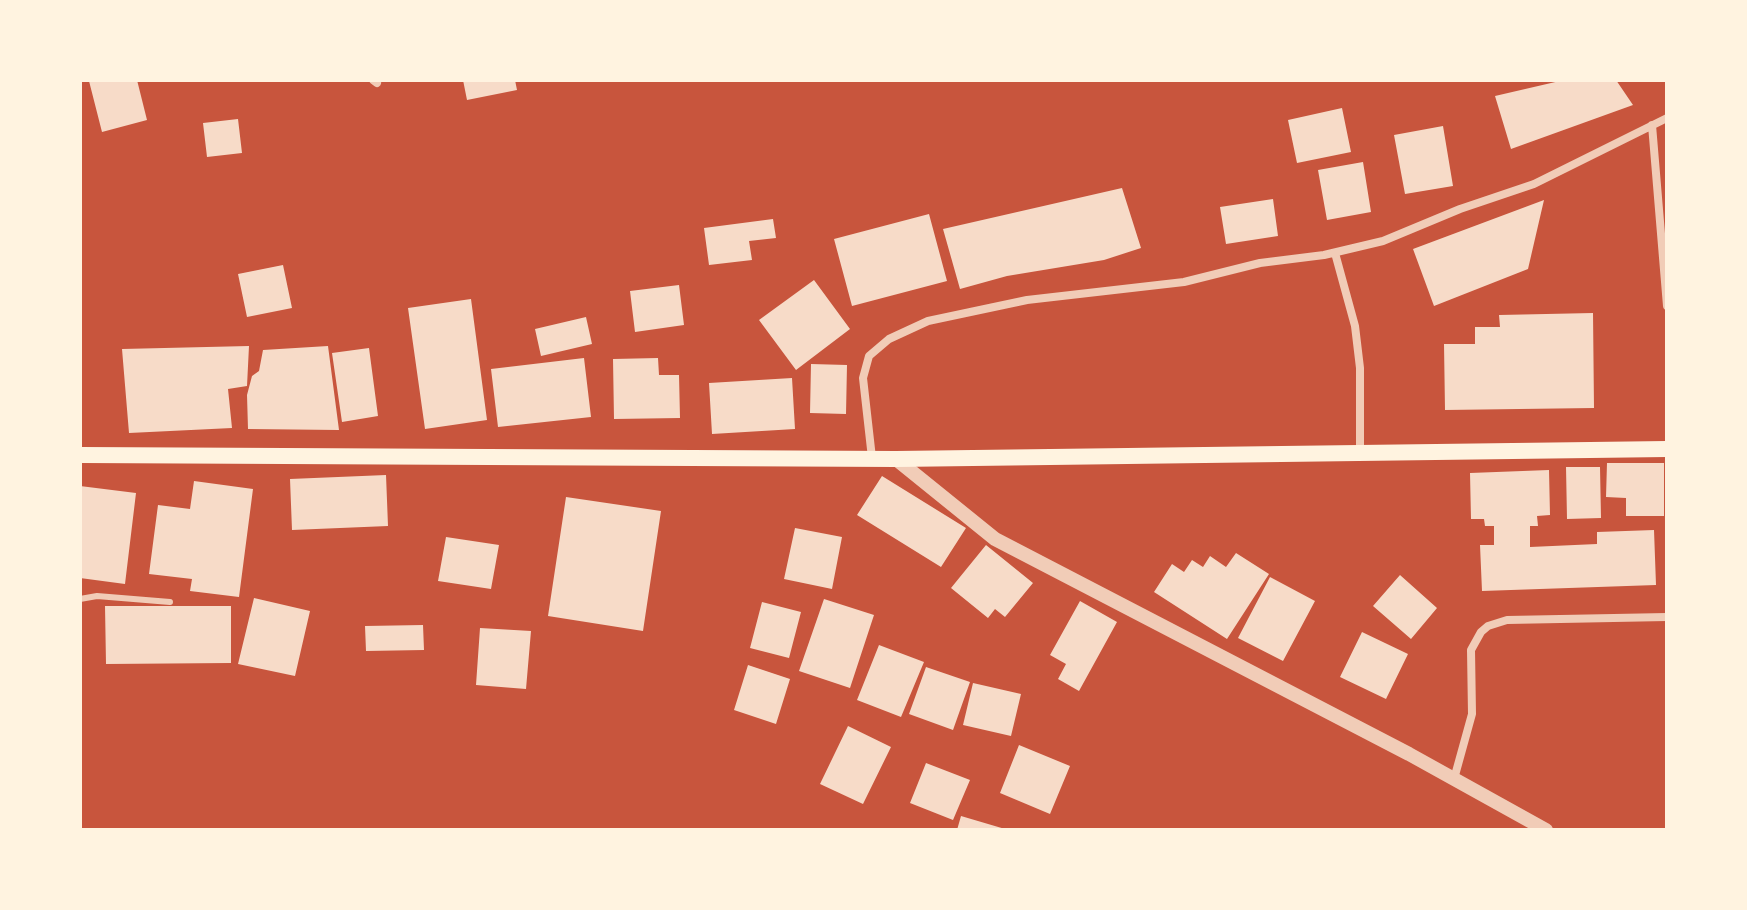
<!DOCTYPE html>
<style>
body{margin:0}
#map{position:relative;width:1747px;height:910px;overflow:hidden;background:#c8553d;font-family:Overpass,sans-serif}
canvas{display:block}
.frame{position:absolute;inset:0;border:82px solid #fff3e0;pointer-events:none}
</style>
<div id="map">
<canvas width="1747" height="910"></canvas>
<div class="frame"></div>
</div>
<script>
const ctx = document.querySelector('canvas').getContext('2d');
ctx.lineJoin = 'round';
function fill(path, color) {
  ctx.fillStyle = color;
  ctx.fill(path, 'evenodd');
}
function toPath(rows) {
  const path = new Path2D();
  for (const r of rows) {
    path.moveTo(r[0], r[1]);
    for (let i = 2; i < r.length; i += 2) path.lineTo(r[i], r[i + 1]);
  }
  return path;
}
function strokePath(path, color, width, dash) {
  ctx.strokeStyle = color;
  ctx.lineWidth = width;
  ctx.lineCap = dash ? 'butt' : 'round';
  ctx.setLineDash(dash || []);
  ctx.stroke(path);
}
fill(toPath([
 [137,80,147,120,102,132,89,81],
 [463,80,515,80,517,90,467,100],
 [1564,80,1616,80,1633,105,1511,149,1495,96],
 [1342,108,1351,152,1297,163,1288,120],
 [238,119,242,153,207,157,203,123],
 [1443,126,1453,186,1405,194,1394,135],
 [1363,162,1371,212,1327,220,1318,170],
 [1122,188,1141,248,1104,260,1007,276,960,289,943,229],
 [1273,199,1278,236,1226,244,1220,207],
 [1544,200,1528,269,1434,306,1413,249],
 [929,214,947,281,852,306,834,239],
 [773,219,776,238,749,241,752,260,709,265,704,228],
 [283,265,292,308,247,317,238,274],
 [814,280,850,329,796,370,759,320],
 [679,285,684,325,635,332,630,291],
 [471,299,487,420,425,429,408,308],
 [1593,313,1594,408,1445,410,1444,344,1475,344,1475,327,1500,327,1499,315],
 [586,317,592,344,541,356,535,329],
 [249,346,247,386,228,389,232,428,129,433,122,349],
 [328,346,339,430,248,429,247,395,252,376,259,371,263,350],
 [369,348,378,416,342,422,332,353],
 [584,358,591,417,498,427,491,369],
 [658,358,659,375,679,375,680,418,614,419,613,359],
 [811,364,847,365,846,414,810,413],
 [792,378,795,429,712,434,709,383],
 [1607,463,1664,463,1664,516,1626,516,1626,498,1606,497],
 [1566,467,1600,467,1601,518,1567,519],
 [1549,470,1550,515,1537,516,1538,526,1530,526,1530,547,1597,544,1597,532,1654,530,1656,585,1482,591,1480,545,1494,545,1494,526,1485,526,1484,519,1471,519,1470,473],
 [386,475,388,526,292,530,290,479],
 [882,476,966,528,941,567,857,515],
 [194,481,253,489,239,597,190,591,192,579,149,574,158,505,190,509],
 [80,486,136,493,125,584,80,578],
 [566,497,661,511,643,631,548,616],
 [795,528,842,537,832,589,784,579],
 [446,537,499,545,491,589,438,581],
 [986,545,1033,583,1005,617,995,609,988,618,951,588],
 [1236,553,1269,574,1227,639,1154,592,1172,564,1184,572,1192,560,1203,567,1210,556,1226,567],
 [1400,575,1437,608,1411,639,1373,606],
 [1270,577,1315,601,1283,661,1238,638],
 [254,598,310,611,295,676,238,664],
 [824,599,874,615,850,688,799,671],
 [1080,601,1117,622,1079,691,1058,679,1066,664,1050,655],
 [762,602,801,612,789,658,750,648],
 [105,606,231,606,231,663,106,664],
 [423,625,424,650,366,651,365,626],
 [480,628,531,631,526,689,476,685],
 [1362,632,1408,654,1386,699,1340,677],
 [879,645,924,662,901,717,857,700],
 [748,665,790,679,776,724,734,710],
 [926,667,970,682,953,730,909,714],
 [973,683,1021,694,1011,736,963,725],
 [848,726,891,747,863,804,820,784],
 [1019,745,1070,766,1050,814,1000,793],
 [926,763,970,780,953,820,910,803],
 [961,816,1005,829,1005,830,957,830]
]), '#f7dbc8');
strokePath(toPath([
 [80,599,97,596,170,602]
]), '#f1ccb7', 6);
strokePath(toPath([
 [373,80,377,83],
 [1652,125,1667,306],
 [1335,253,1355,326,1360,368,1360,453],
 [872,458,863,378,869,356,889,339,928,321,1027,300,1184,282,1260,263,1324,255,1383,241,1460,209,1534,184,1667,118],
 [1454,779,1472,714,1471,650,1481,632,1488,626,1507,620,1667,617]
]), '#f1ccb7', 8);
strokePath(toPath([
 [896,459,995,539,1409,754,1546,830]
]), '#f1ccb7', 14);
strokePath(toPath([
 [80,455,896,459,1667,449]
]), '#fff3e0', 16);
</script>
